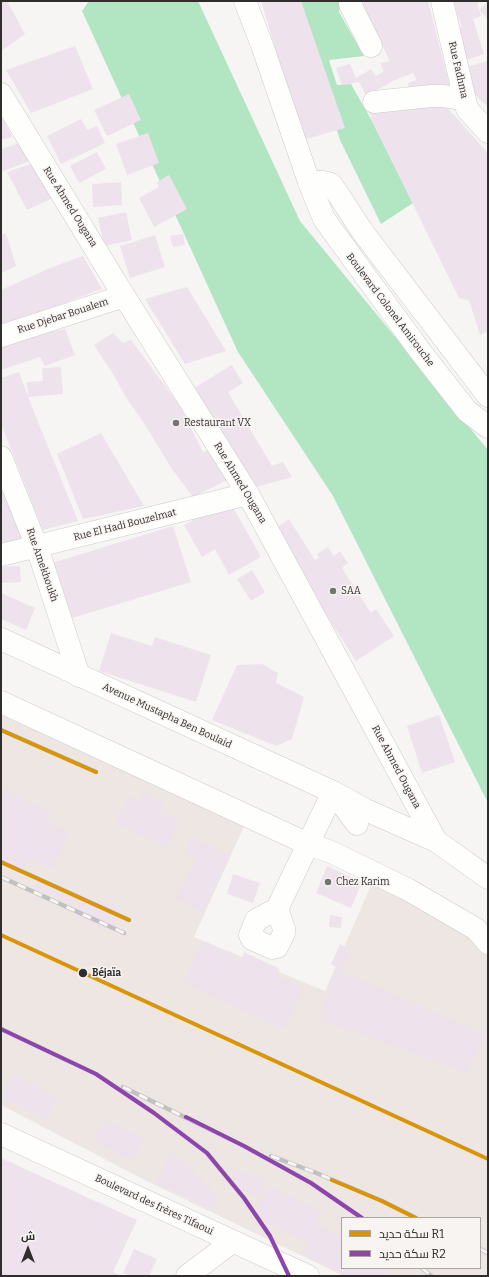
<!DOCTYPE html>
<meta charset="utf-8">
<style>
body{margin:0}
#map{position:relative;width:489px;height:1277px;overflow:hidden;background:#f7f5f3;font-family:Bitter,Cairo,serif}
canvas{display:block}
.frame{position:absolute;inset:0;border:2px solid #302e2d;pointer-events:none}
.legend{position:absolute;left:341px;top:1217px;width:140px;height:52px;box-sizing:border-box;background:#f8f4f2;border:1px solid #a8a5a3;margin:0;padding:5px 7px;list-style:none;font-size:12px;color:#302e2d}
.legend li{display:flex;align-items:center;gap:8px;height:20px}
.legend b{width:20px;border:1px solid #a8a5a3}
.north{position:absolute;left:8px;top:1229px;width:40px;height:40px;-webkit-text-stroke:3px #f8f4f2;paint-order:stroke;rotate:0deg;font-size:11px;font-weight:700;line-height:16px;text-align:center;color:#302e2d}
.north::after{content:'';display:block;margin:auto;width:14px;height:18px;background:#302e2d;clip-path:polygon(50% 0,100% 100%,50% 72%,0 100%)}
</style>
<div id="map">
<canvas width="489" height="1277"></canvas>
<div class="frame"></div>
<ul class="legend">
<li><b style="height:5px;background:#d99407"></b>سكة حديد R1</li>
<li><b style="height:5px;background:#8e44ad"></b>سكة حديد R2</li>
</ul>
<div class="north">ش</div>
</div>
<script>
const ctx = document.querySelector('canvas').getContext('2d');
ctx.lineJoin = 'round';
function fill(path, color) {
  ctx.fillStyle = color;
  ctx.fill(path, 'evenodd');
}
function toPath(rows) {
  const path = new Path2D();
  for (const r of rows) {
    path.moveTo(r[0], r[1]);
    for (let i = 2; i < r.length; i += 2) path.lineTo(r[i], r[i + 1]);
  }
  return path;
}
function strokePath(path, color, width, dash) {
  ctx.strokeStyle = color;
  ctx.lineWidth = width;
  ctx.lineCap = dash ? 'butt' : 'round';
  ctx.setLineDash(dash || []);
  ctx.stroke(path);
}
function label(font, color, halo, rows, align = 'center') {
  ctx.font = font + ' Bitter,serif';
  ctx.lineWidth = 3;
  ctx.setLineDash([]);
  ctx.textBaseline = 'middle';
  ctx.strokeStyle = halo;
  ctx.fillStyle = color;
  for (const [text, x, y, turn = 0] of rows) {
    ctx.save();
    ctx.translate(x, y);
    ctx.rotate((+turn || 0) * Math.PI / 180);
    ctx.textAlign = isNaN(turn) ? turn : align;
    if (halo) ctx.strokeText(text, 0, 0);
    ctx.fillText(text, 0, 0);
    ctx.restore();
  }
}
fill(toPath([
 [1,712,245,824,194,937,325,991,372,883,403,897,470,936,488,957,488,1276,344,1276,145,1180,1,1105],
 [342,1218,480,1218,480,1268,342,1268]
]), '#ede6e2');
fill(toPath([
 [89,1,198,1,300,221,488,450,488,803,333,496,238,352,82,11],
 [294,1,341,1,339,12,364,56,329,60,337,85,351,84,372,121,413,203,381,224,340,140]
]), '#b2e6c3');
fill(toPath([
 [1,1,7,1,25,34,1,51],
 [261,1,301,1,345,128,303,140],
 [364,1,428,1,451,91,410,96,408,83,417,80,413,73,395,80,366,96,359,82,342,85,336,68,350,64,356,78,371,69,376,76,384,71,380,63,390,61,363,6],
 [453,1,483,1,477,3,481,16,473,19,484,54,466,60,456,29,462,27],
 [488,2,488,19,479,10],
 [75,46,93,89,31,113,6,70],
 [488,61,488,107,473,93,466,67],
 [129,94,141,120,107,136,94,110],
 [442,102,488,153,488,331,480,335,469,300,459,298,372,121,370,112],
 [1,119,3,119,12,137,1,140],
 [81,119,87,130,97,126,105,143,61,164,47,136],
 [148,133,159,163,127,175,116,144],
 [23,142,32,160,1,172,1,149],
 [97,152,106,169,79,183,70,166],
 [36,162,53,198,27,210,7,172],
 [169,175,187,209,154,227,139,198,159,187,157,182],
 [121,182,122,205,93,207,92,184],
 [126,212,132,240,104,246,98,218],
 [6,233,16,266,1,273,1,234],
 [183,234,185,245,173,247,170,236],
 [155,235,165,267,130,278,120,246],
 [83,256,102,289,18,320,1,325,1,290,50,268],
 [187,287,226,351,185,364,145,299],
 [65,329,75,355,45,366,40,357,1,370,1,346,31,336],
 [113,333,123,343,131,340,180,406,203,452,212,449,227,480,193,497,172,469,144,423,127,399,113,374,94,345],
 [232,365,243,383,228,392,272,466,283,462,292,477,253,488,194,388],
 [61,367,63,394,28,397,78,521,43,530,1,424,1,378,19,372,28,396,27,382,43,381,42,368],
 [101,433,144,506,83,519,57,454],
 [1,484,25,538,1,544],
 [229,500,261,557,229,575,215,549,202,557,184,525],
 [289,519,315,560,319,558,317,554,328,547,334,556,340,551,348,563,342,568,371,613,376,609,394,636,356,661,272,531],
 [173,526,191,582,69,619,52,563],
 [20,566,21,582,1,583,1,567],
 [252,570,265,592,251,601,237,579],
 [1,593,35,608,26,630,1,619],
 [111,633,152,646,155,637,211,655,196,702,99,671],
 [262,664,278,673,276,683,304,697,292,739,276,746,212,720,237,665],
 [439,715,455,762,422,773,407,726],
 [1,790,51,812,46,822,69,832,53,869,28,858,23,869,1,859],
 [143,792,164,802,160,811,179,820,166,847,116,823,129,796,139,801],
 [192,838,231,855,204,912,177,899,196,858,185,853],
 [327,866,362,882,351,908,316,893],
 [233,874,260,883,253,903,227,894],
 [39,879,120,909,112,931,76,918,80,905,35,889],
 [330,915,342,917,341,928,329,927],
 [203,942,241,959,244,952,280,969,276,975,303,988,284,1029,184,983],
 [340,944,352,950,342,970,331,964],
 [336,969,486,1035,466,1072,319,1019],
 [13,1075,57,1097,46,1119,2,1098],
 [105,1120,143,1138,132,1160,94,1141],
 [172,1151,216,1194,214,1210,157,1183],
 [1,1158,137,1220,113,1272,122,1276,1,1276],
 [235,1170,266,1179,261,1197,230,1188],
 [269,1186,322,1212,316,1224,342,1237,342,1268,389,1268,385,1276,349,1276,302,1254,308,1242,254,1216],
 [134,1249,157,1259,149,1276,130,1276,123,1273]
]), '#eee2ed');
const minor = toPath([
 [351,1,350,4,371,46],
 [442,1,467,109,488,132],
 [1,94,116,283,248,494,436,841],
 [374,102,431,96,443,96,464,99],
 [309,182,324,182,331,184,340,197,362,231,488,396],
 [1,336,124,296],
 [1,457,37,547,79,676],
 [1,555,248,494],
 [277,909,333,792,357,824],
 [277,909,284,929,284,933,277,947,272,948,252,939,250,935,256,920,277,909],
 [1,1134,308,1276],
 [187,1276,232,1242]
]);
const major = toPath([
 [245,1,263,48,309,182,324,219,420,351,467,411,488,427],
 [1,639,333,792,366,810,436,841,488,878],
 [1,702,308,844,331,852,407,889,476,929,488,943]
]);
strokePath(minor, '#cccbc9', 23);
strokePath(major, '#cccbc9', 23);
strokePath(minor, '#fefefd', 22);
strokePath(major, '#fefefd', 22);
const rail = toPath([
 [1,730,96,772],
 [1,862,129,920],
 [1,877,124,933],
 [1,1029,96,1074,154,1113,207,1153,244,1198,270,1236,289,1276],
 [123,1087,244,1146,311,1183,362,1218],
 [271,1156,314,1172,382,1201,416,1218],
 [480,1249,488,1253],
 [422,1268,431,1276]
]);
strokePath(rail, '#c2c1c1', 4.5);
strokePath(rail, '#f8f4f2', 3, [9]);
strokePath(toPath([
 [1,730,96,772],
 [1,862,129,920],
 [1,935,488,1159],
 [332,1180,382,1201,416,1218]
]), '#d99407', 4);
strokePath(toPath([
 [1,1029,96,1074,154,1113,207,1153,244,1198,270,1236,289,1276],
 [186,1117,244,1146,311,1183,362,1218]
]), '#8e44ad', 4);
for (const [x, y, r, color] of [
 [176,423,4,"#767472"],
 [333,591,4,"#767472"],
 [328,882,4,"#767472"],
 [83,973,5,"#302e2d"]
]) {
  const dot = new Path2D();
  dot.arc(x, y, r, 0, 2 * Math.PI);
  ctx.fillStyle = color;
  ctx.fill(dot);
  strokePath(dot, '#f8f4f2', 1.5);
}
label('10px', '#302e2d', '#f8f4f2', [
 ["Rue Fadhma",458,70,77],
 ["Rue Ahmed Ougana",70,207,58],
 ["Boulevard Colonel Amirouche",390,310,53],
 ["Rue Djebar Boualem",63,316,-18],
 ["Rue Ahmed Ougana",240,483,59],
 ["Rue El Hadi Bouzelmat",125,525,-14],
 ["Rue Amekhoukh",42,565,71],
 ["Avenue Mustapha Ben Boulaid",167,716,25],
 ["Rue Ahmed Ougana",396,767,62],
 ["Boulevard des frères Tifaoui",154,1205,25]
]);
label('10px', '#302e2d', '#f8f4f2', [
 ["Restaurant VX",184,423],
 ["SAA",341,591],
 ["Chez Karim",336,882]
], 'left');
label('bold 10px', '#302e2d', '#f8f4f2', [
 ["Béjaïa",92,973]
], 'left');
</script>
